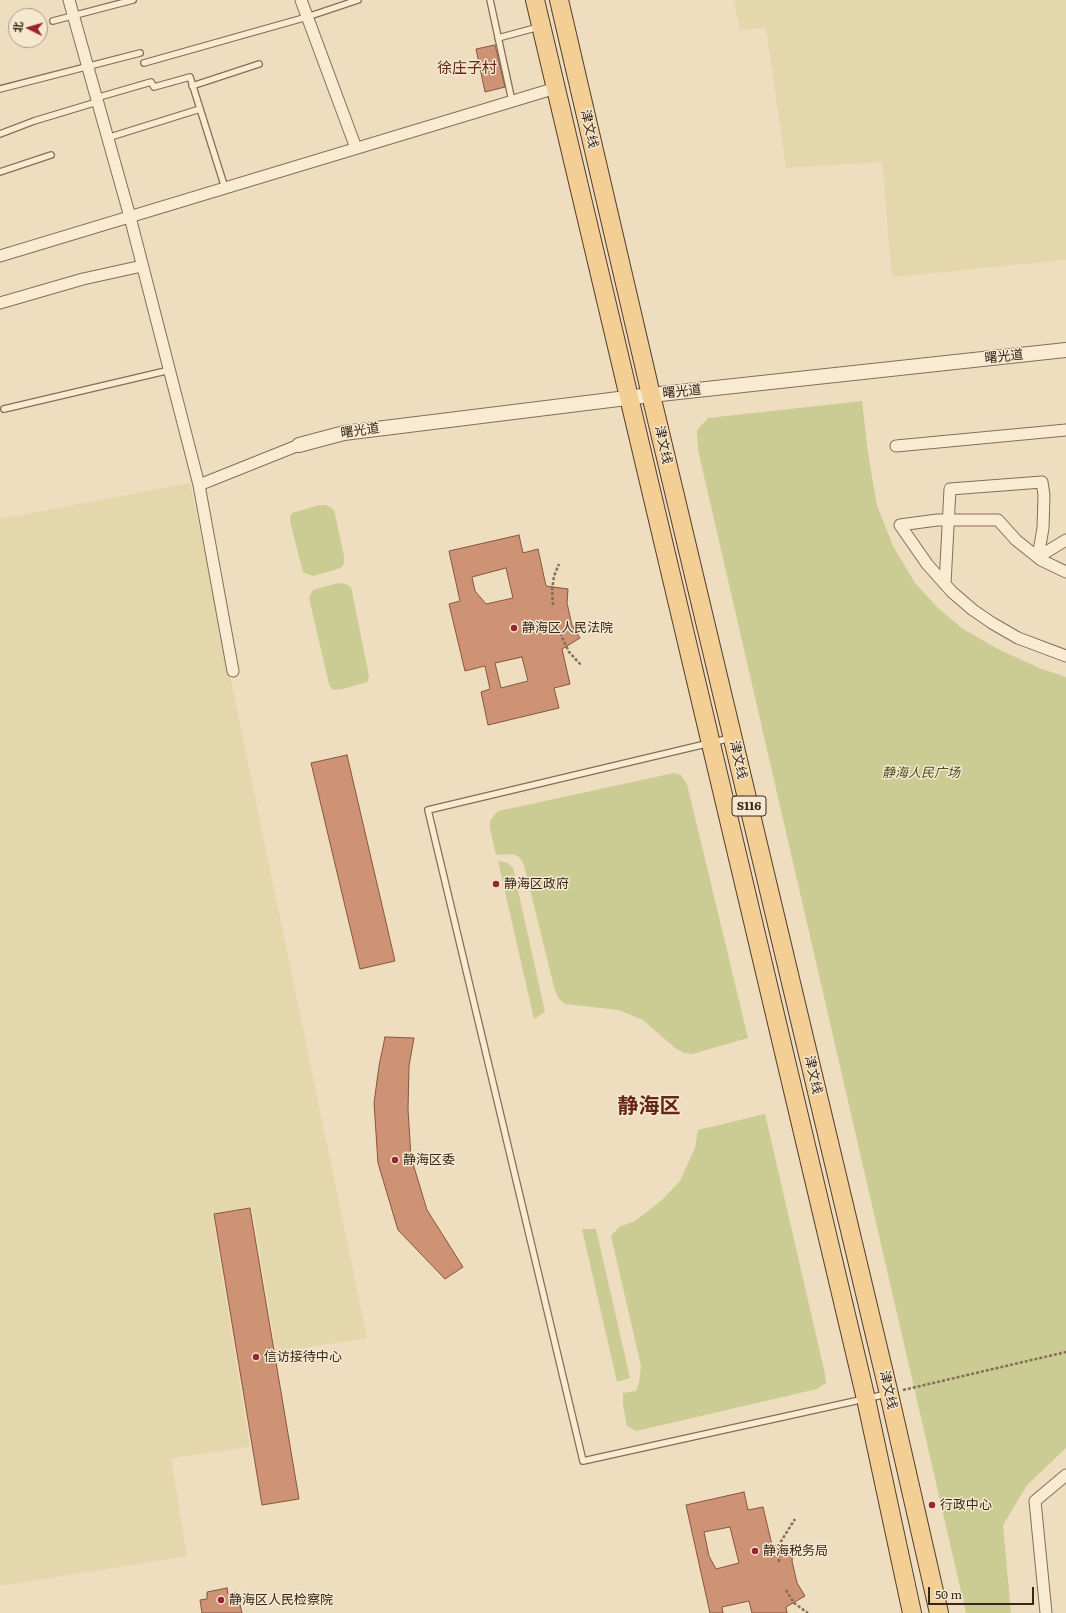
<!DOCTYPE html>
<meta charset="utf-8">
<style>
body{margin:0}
#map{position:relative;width:1066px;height:1613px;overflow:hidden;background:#eeddbf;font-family:Literata,"Noto Sans SC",serif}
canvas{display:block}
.north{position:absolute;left:8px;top:8px;width:40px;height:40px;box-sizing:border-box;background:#f6e8cf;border:1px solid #a99b87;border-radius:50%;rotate:275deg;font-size:11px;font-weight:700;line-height:16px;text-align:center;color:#36271c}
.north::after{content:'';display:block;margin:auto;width:14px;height:18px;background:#97262f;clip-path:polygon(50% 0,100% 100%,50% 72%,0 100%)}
.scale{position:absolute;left:928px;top:1587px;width:106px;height:18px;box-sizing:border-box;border:2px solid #36271c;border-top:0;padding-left:5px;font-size:12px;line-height:14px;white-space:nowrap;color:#36271c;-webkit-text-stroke:3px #f6e8cf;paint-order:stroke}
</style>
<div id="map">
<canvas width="1066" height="1613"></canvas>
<div class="north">北</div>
<div class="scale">50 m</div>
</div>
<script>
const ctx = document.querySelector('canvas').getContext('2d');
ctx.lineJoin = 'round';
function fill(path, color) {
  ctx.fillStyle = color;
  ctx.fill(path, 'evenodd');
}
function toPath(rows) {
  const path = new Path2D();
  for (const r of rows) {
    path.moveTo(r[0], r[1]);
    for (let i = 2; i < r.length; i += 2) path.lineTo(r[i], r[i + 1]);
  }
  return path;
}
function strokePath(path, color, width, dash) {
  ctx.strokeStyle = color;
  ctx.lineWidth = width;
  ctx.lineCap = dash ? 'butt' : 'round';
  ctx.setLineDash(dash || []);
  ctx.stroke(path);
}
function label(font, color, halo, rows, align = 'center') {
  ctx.font = font + ' Literata,"Noto Sans SC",serif';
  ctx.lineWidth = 3;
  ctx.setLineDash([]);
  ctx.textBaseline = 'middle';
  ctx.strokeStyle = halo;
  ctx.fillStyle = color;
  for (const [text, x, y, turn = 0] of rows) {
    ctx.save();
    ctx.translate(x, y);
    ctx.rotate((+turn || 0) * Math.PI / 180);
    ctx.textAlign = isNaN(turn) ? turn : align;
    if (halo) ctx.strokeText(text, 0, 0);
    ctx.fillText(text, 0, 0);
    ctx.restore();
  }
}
fill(toPath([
 [734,0,1066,0,1066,260,892,277,882,162,786,168,766,28,740,30],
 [190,483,367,1338,276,1352,252,1206,212,1214,250,1447,171,1458,187,1556,0,1586,0,519]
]), '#e4d7ac');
fill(toPath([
 [862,401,868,453,877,506,893,546,915,583,938,608,963,629,996,648,1039,668,1066,677,1066,1448,1027,1485,1003,1525,1011,1613,966,1613,698,450,697,430,708,418],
 [320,505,326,505,334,510,344,556,344,563,342,567,338,569,313,576,303,572,302,568,291,525,290,518,292,513],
 [338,583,346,584,351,587,369,676,367,682,343,689,333,690,329,684,309,598,313,590],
 [674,773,681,775,687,784,748,1038,692,1054,684,1053,675,1048,643,1020,619,1010,565,1004,558,998,554,987,524,865,519,857,513,854,496,855,490,829,490,821,496,813,499,811],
 [498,861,508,863,513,868,545,1012,534,1019],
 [765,1114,825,1374,826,1383,817,1389,636,1431,627,1426,623,1405,623,1393,636,1391,639,1383,641,1366,611,1236,619,1227,635,1221,662,1200,680,1181,695,1148,698,1130],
 [582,1229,596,1229,630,1378,617,1382]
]), '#cacc93');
const building = toPath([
 [495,45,505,87,485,92,476,49,495,45],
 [519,535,523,553,538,549,546,586,568,589,567,603,572,625,580,638,562,649,570,684,554,688,559,708,488,725,481,692,490,689,485,666,465,671,449,604,460,601,449,551,519,535],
 [506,568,513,598,486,604,475,591,472,577,506,568],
 [522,657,528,681,501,688,495,663,522,657],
 [347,755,395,961,360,969,311,763,347,755],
 [385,1037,414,1038,409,1066,408,1110,411,1157,427,1210,463,1267,445,1279,398,1230,378,1163,374,1103,379,1066,385,1037],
 [250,1208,299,1499,262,1505,214,1214,250,1208],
 [744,1492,748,1510,763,1507,772,1545,793,1547,792,1561,797,1583,805,1596,786,1607,787,1613,752,1613,749,1601,722,1607,723,1613,710,1613,686,1505,744,1492],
 [730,1527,739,1563,716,1569,709,1556,704,1532,730,1527],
 [227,1588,228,1594,237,1592,242,1613,202,1613,200,1600,207,1599,207,1592,227,1588]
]);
fill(building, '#cd9374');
strokePath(building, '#87553d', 1);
const service = toPath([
 [490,0,512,101],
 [53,21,133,0],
 [498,38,539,27],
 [144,63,307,17,358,0],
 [192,86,259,64],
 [0,89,140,53],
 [96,98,151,82,154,87,190,77,225,188],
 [0,134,34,121,97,102],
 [107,138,200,109],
 [0,172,51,155],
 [4,409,170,370],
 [731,738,428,810,583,1461,887,1394]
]);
const minor = toPath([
 [69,0,130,217,199,485,233,671],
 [301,0,356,148],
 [0,256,556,88],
 [0,303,83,279,142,266],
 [896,446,1066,430],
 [199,485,299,445],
 [1038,557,1066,540],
 [1066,572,1041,560,1016,540,998,520,937,520,900,525,927,564,952,592,973,610,992,623,1018,638,1066,656],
 [945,584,950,489,1042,482,1044,495,1043,528,1038,557],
 [1046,1613,1035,1501,1066,1475]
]);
const tertiary = toPath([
 [299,445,344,433,651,395,1066,350]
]);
const primary = toPath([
 [535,0,866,1399,912,1613],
 [559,0,651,395,889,1394,939,1613]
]);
strokePath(service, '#876d57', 8);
strokePath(minor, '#876d57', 13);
strokePath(tertiary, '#876d57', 16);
strokePath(primary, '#553c2c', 20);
strokePath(toPath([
 [553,605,552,590,554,576,559,564],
 [560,633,569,652,581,665],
 [903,1390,1066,1352],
 [779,1562,780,1543,795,1519],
 [786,1590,794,1603,808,1613]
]), '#876d57', 2.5, [3, 2]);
strokePath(service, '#f9ebd2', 5.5);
strokePath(minor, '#f9ebd2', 11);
strokePath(tertiary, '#f9ebd2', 14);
strokePath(primary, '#f3cf95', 18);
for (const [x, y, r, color] of [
 [514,628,4,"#97262f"],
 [496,884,4,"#97262f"],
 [395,1160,4,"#97262f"],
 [256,1357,4,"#97262f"],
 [932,1505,4,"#97262f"],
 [755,1551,4,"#97262f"],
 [221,1600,4,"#97262f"]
]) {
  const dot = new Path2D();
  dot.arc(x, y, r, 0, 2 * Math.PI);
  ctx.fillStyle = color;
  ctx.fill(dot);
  strokePath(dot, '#f6e8cf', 1.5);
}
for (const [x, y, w] of [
 [749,806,34]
]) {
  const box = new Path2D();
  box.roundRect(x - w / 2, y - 10, w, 20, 3);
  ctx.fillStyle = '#f6e8cf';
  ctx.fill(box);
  strokePath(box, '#36271c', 1);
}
label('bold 12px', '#36271c', null, [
 ["S116",749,806]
]);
label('13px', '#36271c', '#f6e8cf', [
 ["津文线",589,129,77],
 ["曙光道",1004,357,-6],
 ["曙光道",682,392,-6],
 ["曙光道",360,431,-8],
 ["津文线",663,445,77],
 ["津文线",738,760,77],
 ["津文线",813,1075,77],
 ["津文线",888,1390,77]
]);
label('13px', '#36271c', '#f6e8cf', [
 ["静海区人民法院",522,628],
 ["静海区政府",504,884],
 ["静海区委",403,1160],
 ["信访接待中心",264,1357],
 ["行政中心",940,1505],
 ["静海税务局",763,1551],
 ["静海区人民检察院",229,1600]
], 'left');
label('italic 13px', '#4a5322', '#f6e8cf', [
 ["静海人民广场",921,773]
]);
label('15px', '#64251b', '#f6e8cf', [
 ["徐庄子村",467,69]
]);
label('bold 21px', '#64251b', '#f6e8cf', [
 ["静海区",649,1107]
]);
</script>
